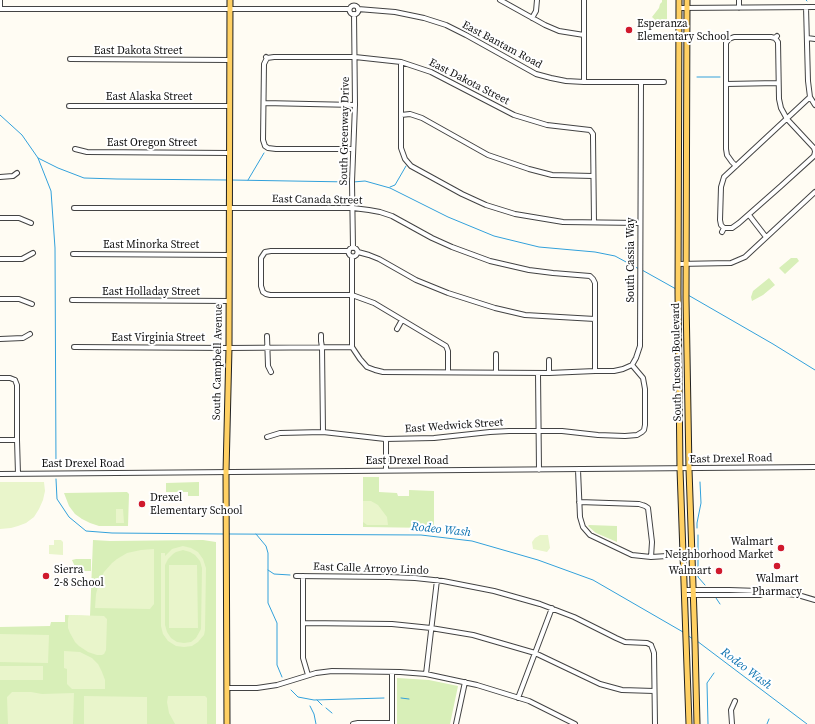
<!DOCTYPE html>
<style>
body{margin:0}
canvas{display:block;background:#fffcf3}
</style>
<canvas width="815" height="724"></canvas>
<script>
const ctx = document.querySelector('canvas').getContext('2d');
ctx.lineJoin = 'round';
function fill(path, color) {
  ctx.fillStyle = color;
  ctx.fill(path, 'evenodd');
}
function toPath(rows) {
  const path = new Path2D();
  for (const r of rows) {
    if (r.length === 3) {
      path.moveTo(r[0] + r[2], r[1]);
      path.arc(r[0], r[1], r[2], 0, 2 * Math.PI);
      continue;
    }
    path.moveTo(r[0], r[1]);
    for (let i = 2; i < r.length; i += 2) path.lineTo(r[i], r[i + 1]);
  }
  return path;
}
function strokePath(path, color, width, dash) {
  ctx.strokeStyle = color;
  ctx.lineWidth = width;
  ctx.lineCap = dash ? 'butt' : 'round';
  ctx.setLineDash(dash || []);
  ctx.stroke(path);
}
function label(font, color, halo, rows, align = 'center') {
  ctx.font = font + ' "Source Serif 4",serif';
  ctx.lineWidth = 4;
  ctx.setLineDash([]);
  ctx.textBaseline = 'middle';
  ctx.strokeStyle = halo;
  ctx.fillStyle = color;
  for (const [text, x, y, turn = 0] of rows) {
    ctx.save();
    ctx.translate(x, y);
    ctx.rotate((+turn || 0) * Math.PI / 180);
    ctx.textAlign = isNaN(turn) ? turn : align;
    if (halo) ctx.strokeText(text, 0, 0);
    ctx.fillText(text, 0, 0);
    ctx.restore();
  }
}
fill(toPath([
 [662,0,667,0,667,28,665,29,652,17,659,8,660,4,662,2],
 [791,258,797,258,799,261,785,274,779,268],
 [769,278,775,285,763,295,752,301,751,297,753,291],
 [363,477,379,477,379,492,397,493,398,496,409,496,409,490,434,491,434,528,363,527],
 [199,482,199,496,188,496,188,492,166,492,166,483],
 [127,492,129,494,128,526,99,526,90,523,82,519,75,514,69,506,64,493],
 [589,525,617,526,617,542,596,533,588,526],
 [93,540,110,541,203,540,216,542,216,724,0,724,0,627,50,626,51,622,65,622,65,615,90,616],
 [76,559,91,559,91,571,77,571,72,560],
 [397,678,429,680,458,686,450,724,397,724]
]), '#d8efb8');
fill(toPath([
 [0,482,44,482,45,491,43,500,39,509,34,517,26,523,18,526,11,528,0,529],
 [363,501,371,501,378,505,387,517,388,525,367,525,363,522],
 [116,509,123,509,124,523,116,523],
 [540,535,548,535,550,548,547,552,533,549,532,542,535,538],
 [54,540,61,540,63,542,63,555,49,554,49,545,54,545],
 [183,546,191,548,198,552,203,559,206,568,205,630,204,635,198,642,192,646,184,647,176,646,168,641,163,634,161,626,161,553,165,553,165,556,172,549],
 [183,550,190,552,195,555,200,561,202,568,201,629,196,638,191,642,184,643,177,642,171,638,167,632,165,625,165,565,168,559,173,554,176,552],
 [154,549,154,604,150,609,95,608,96,594,99,582,104,572,112,563,117,559,127,553,141,550],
 [169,565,197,565,198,628,169,628],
 [69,615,104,616,107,619,106,650,104,654,102,655,97,655,88,652,79,646,75,642,70,633,68,628,68,619],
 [0,634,49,635,48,663,0,662],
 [64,651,80,652,92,658,98,664,102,672,105,680,105,689,72,689,67,684,67,669,64,668],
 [0,666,43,666,43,680,0,680],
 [12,692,31,692,42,694,74,693,73,724,8,724,7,697],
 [84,696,147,697,147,724,84,724],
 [168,696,205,696,207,698,207,724,175,724,169,713,167,702]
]), '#e9f5cb');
strokePath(toPath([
 [806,0,807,1],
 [697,77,720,77],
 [0,115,22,135,38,158,51,191,55,248,56,468],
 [38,158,58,168,84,178,117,179,228,180],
 [231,180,350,182],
 [248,180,264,153],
 [353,182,365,181,390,188,448,217,494,236,539,247,595,252,615,256,639,269],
 [390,187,395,185,406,166],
 [642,270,676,289],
 [688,295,773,344,815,370],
 [56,479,57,499,69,517,86,531,112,533,224,534],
 [697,528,697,523,701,503,700,482],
 [229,534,421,535,472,541,538,560,593,580,683,632],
 [256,534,266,546,268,553,268,603,277,623,277,665,282,677],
 [698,535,698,577,705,585],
 [268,570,274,574,290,575],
 [716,598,720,604],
 [687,635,693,639],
 [697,641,807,724],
 [291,690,298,697,314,700,384,698],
 [401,698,409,699],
 [317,700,322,705],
 [310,706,314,714,316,724],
 [326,708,332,713],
 [708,724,707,683,714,673],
 [767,724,769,719]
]), '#32a1db', 1);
const minor = toPath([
 [0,0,0,9,349,9],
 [500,0,545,25,559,31,584,35],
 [584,0,584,82],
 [739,0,739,8],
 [354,10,4.5],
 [806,7,808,81,810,97,815,105],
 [679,8,815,7],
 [358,9,395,12,424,18,446,25,466,35,536,74,551,78,566,81,584,82,664,82],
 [532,18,536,11,537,0],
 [777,36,775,38,778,42,779,99,781,108,787,119,814,148,815,151],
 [726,37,729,39,734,37,771,37,775,38],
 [807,38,815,39],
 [729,39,726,43,726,149,727,155,732,162,736,166],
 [266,57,267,58,264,64,263,140,265,146,268,148,276,149,353,149],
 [267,58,274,57,355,57,401,62,431,72,514,115,547,125,590,130,593,134,593,137,594,222],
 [70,59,230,60],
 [401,62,401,148,405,159,411,166,462,194,486,205,515,214,563,222,640,223],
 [726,84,778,83],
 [264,103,355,105],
 [69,106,229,106],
 [401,115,410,114,422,118,488,155,529,169,552,175,593,176],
 [75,149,87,152,230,153],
 [0,177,13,176,17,173],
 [74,208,353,208,369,210,380,212,392,216,432,238,452,247,490,261,529,270,553,273,590,276,593,279,595,283,595,371],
 [749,215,766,237],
 [0,218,19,218,31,223],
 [724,228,721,225,720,220,721,187,724,177,810,97],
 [722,232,724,228,732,228,739,223,781,186,814,156,815,152],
 [353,252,4.5],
 [353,248,352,182,355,105,354,14],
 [349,251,271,251,265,252,261,258,261,286,263,292,266,294,270,295,352,295,374,303,446,346,448,351,448,372],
 [358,252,369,255,379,259,416,280,448,293,495,308,525,315,595,319],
 [73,254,229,255],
 [352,257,352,347,360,359,367,367,375,370,383,372,549,373,595,371,614,371,623,369,632,365],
 [0,259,22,259,33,253],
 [678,264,731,263,745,257,815,192],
 [0,299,19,299,32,304],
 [72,300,229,301],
 [397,329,402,320],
 [321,335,321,341,322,347,323,432],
 [267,336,268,366,271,372],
 [0,339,23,338,30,334],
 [74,347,229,348,352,347],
 [496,354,496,372],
 [549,360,549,373],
 [538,373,539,470],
 [0,378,10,378,15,380],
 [15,380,17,385,17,440,18,474],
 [267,437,280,433,323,432,385,439,434,438,490,432,509,431,562,431,598,435,625,436,637,435,642,432,644,430,645,425,645,389,643,378,632,365,636,358,640,346,641,82],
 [386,439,386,470],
 [0,440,17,440],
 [578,470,580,517,583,527,590,535,632,555,651,557,683,555],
 [0,474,815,467],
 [579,502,639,504,645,506],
 [645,506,648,508,652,542,651,557],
 [296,576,389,577,415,578,443,581,494,591,540,604,574,617,616,638,625,642,647,643,651,645],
 [303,576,303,658,308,675],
 [684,590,729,590,759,591,764,593],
 [685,595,760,595,765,593,786,594,798,595,815,600],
 [303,623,392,624,431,628,473,635,535,653,600,684,622,690,654,691],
 [651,645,653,650,654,653,655,724],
 [426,674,437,580],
 [227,688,257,688,277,685,316,673,332,671,400,672,426,674,477,685,529,701,575,724],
 [518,698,552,608],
 [353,724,358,723,392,723],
 [392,724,392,672],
 [456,724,465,682],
 [732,724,731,710,735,701]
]);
const major = toPath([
 [679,0,678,293,680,469,689,724],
 [687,0,686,298,689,469,695,644,697,724],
 [227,724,226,472,229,348,230,0]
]);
strokePath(minor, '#434343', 6);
strokePath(major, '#212121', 7);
strokePath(minor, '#fff', 4);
strokePath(major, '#ffd063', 5);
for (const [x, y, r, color] of [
 [629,30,4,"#d0192c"],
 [142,504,4,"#d0192c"],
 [781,548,4,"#d0192c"],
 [777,566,4,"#d0192c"],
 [719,571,4,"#d0192c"],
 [46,576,4,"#d0192c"]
]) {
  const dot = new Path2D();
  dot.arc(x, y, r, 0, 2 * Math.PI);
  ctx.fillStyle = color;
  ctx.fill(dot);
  strokePath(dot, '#fff', 1.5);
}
label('11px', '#101010', '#fff', [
 ["Esperanza",637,24],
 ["Elementary School",637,37],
 ["Drexel",150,498],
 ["Elementary School",150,511],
 ["Walmart",773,542,"right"],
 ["Neighborhood Market",773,555,"right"],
 ["Sierra",54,570],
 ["2-8 School",54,583],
 ["Walmart",711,571,"right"],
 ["Walmart",777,579,"center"],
 ["Pharmacy",777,592,"center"]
], 'left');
label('11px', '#101010', '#fff', [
 ["East Bantam Road",502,45,28],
 ["East Dakota Street",138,51],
 ["East Dakota Street",469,82,27],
 ["East Alaska Street",149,97],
 ["South Greenway Drive",345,131,-89],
 ["East Oregon Street",152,143],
 ["East Canada Street",317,200,1],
 ["East Minorka Street",151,245],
 ["South Cassia Way",631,260,-90],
 ["East Holladay Street",151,292],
 ["East Virginia Street",158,338],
 ["South Campbell Avenue",218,362,-89],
 ["South Tucson Boulevard",677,362,-91],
 ["East Wedwick Street",454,426,-4],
 ["East Drexel Road",731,459,-1],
 ["East Drexel Road",407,461],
 ["East Drexel Road",83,464],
 ["East Calle Arroyo Lindo",371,569,2]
]);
label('italic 12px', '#0b72b0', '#fff', [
 ["Rodeo Wash",441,530,6],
 ["Rodeo Wash",746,669,37]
]);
</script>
